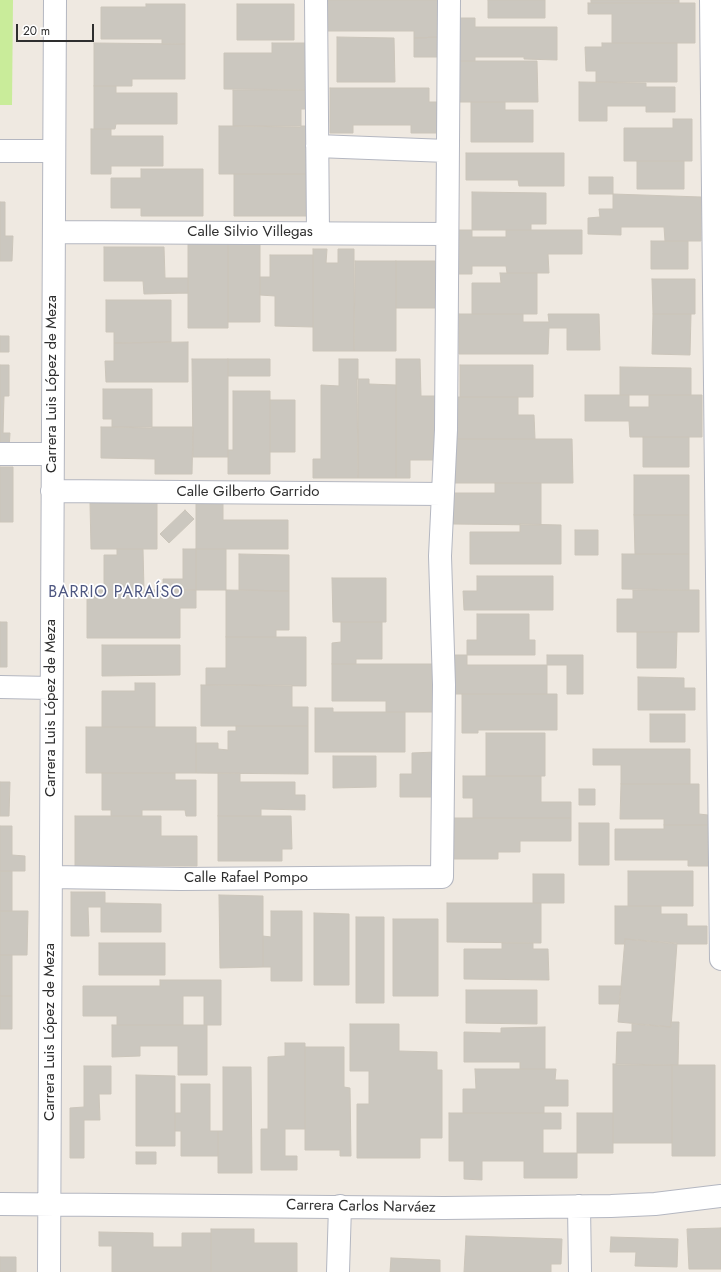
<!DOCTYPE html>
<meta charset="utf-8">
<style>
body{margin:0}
#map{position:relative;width:721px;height:1272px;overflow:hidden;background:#efe9e1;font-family:Jost,sans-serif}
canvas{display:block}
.scale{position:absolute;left:16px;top:24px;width:78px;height:18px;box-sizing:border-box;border:2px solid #2e2e2e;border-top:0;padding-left:5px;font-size:12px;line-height:14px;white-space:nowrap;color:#2e2e2e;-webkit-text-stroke:3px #fff;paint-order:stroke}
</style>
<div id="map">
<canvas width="721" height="1272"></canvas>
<div class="scale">20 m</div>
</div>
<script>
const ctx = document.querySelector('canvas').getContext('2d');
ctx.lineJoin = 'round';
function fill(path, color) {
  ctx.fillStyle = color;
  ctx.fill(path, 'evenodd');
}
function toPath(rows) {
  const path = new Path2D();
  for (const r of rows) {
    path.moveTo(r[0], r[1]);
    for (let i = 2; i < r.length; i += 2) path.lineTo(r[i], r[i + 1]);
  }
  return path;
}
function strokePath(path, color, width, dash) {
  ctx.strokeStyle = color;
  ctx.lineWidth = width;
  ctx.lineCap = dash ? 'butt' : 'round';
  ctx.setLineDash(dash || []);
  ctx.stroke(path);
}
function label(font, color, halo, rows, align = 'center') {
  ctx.font = font + ' Jost,sans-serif';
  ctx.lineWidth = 3.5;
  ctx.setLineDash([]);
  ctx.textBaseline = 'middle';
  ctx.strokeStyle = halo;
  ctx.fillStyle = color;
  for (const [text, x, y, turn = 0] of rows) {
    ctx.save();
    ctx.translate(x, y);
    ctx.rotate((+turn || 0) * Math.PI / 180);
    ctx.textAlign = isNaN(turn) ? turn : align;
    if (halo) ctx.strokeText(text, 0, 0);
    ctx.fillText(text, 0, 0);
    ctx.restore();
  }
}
fill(toPath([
 [0,0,13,0,12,105,0,105]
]), '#c9ec9a');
const building = toPath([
 [325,0,441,0,441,37,414,38,414,31,325,31,325,0],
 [488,0,545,0,545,18,488,18,488,0],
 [591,0,679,0,679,3,591,3,591,0],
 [588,3,695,3,695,43,612,43,612,14,588,14,588,3],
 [146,4,185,4,185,44,162,44,162,39,101,39,101,7,146,7,146,4],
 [237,4,294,4,294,40,237,40,237,4],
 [457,18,475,18,475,27,557,27,557,60,524,59,524,57,475,57,475,61,457,61,457,18],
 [337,37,394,38,395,82,337,82,337,37],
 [441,37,441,57,414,57,414,38,441,37],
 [94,43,185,44,185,79,132,79,132,86,94,86,94,43],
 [272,43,310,43,310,90,224,89,224,53,272,53,272,43],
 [602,43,677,43,677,82,596,82,596,71,586,71,585,47,602,47,602,43],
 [457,61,537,61,538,102,457,102,457,61],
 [579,82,646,83,646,87,675,87,675,112,646,112,646,106,607,106,607,121,579,121,579,82],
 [94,86,116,86,116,93,177,93,177,124,116,124,115,129,94,129,94,86],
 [330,88,429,88,429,102,437,102,437,133,411,133,411,125,353,125,353,133,330,133,330,88],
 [233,90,310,90,310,109,301,109,301,127,233,126,233,90],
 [471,102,505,102,505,110,533,110,533,142,471,142,471,102],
 [673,119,692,119,692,161,624,161,624,128,673,128,673,119],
 [219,126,315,126,315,174,219,174,219,126],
 [91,129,111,129,111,136,163,136,163,166,111,166,111,174,91,174,91,129],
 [466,153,564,153,564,186,519,186,518,180,466,180,466,153],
 [637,161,684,161,684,189,637,189,637,161],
 [141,169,203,169,203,216,141,216,141,208,111,208,111,178,141,178,141,169],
 [234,174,310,174,309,216,234,216,234,174],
 [589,177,613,177,613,194,589,194,589,177],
 [472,192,546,193,546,224,531,224,531,230,472,230,472,192],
 [613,194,701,197,701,241,665,241,664,227,621,227,621,235,588,234,588,218,600,217,599,209,613,209,613,194],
 [0,202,5,202,5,236,13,236,12,261,0,261,0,202],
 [454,230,472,230,472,237,506,237,506,230,582,230,582,254,548,254,549,273,507,273,506,266,472,266,472,274,455,274,454,230],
 [651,241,688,241,688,269,651,269,651,241],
 [188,243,228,243,228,328,188,328,188,243],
 [228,243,260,243,260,322,228,322,228,243],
 [104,247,164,247,165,278,188,278,188,293,144,294,143,281,104,281,104,247],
 [313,249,327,249,326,263,338,263,338,249,354,249,354,351,313,351,313,249],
 [270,255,313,255,313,327,275,326,275,296,260,295,260,277,270,277,270,255],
 [355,261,396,261,396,351,354,351,355,261],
 [396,261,435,261,435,308,396,308,396,261],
 [500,273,537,273,537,314,472,314,472,283,501,283,500,273],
 [652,279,695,279,695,314,653,314,652,279],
 [106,300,171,300,171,342,114,343,114,332,106,332,106,300],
 [459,314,523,314,523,322,549,322,548,314,599,314,600,350,567,350,567,328,549,328,548,354,459,354,459,314],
 [653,314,691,314,690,355,652,354,653,314],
 [0,336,9,336,9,352,0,352,0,336],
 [188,342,188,382,106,382,105,361,114,361,114,343,188,342],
 [192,359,228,359,228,457,193,457,192,359],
 [228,359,270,359,270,376,228,376,228,359],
 [339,359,358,359,358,478,313,478,313,459,321,459,321,385,339,386,339,359],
 [396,359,420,359,421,396,440,396,440,460,410,460,410,478,396,478,396,359],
 [0,365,9,365,9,396,4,396,3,433,10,433,9,449,0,449,0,365],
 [460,365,533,365,533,397,460,397,460,365],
 [620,367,691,368,691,395,620,395,620,367],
 [357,379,369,379,369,384,396,385,396,478,358,478,357,379],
 [103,389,152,389,152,428,112,427,112,419,103,419,103,389],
 [233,391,270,391,270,474,228,474,228,450,233,450,233,391],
 [585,395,629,395,629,407,649,407,649,395,702,395,702,437,630,437,629,421,585,421,585,395],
 [453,397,518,397,518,415,534,415,535,439,453,439,453,397],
 [270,400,295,400,295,452,270,452,270,400],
 [101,427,193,427,192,474,155,474,155,459,101,458,101,427],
 [643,437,689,437,689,467,643,467,643,437],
 [453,439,572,439,573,483,454,483,453,439],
 [0,467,13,467,13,522,0,522,0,467],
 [634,475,689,475,689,515,634,515,634,475],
 [495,483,541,483,541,525,453,524,453,493,495,493,495,483],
 [90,502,157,502,157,549,91,549,90,502],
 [196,503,223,503,223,520,288,520,288,549,196,549,196,503],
 [185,510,194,519,169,543,160,534,185,510],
 [634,515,689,515,689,554,635,554,634,515],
 [520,524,561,525,561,564,470,564,470,532,520,532,520,524],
 [575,530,598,530,598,555,575,555,575,530],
 [117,549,143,549,144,590,104,590,104,555,117,555,117,549],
 [183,549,196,549,196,590,163,591,163,579,183,579,183,549],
 [196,549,226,549,226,590,196,590,196,549],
 [239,554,289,555,289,591,239,590,239,554],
 [622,554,689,554,689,590,622,589,622,554],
 [477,576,553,576,553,610,464,610,463,591,477,591,477,576],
 [332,578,386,578,386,622,333,622,332,578],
 [87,590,196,590,196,608,180,608,180,638,87,638,87,590],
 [226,590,289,591,289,630,276,630,276,637,226,637,226,590],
 [633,590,699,590,699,632,617,632,617,599,633,599,633,590],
 [477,614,529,614,529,640,535,640,535,655,467,655,467,640,477,640,477,614],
 [0,622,7,622,7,667,0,667,0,622],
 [341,622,382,622,382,659,356,659,356,664,332,664,332,643,341,642,341,622],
 [637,632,677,632,676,668,637,668,637,632],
 [226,637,306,637,306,686,206,685,206,668,226,668,226,637],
 [102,645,180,645,180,675,102,676,102,645],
 [454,655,467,655,467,665,547,665,547,694,454,694,454,655],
 [547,655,583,655,583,694,567,694,567,665,547,665,547,655],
 [332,664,436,664,436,712,386,712,386,701,332,701,332,664],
 [638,677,684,678,684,688,695,688,695,710,638,710,638,677],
 [135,683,155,683,155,727,102,727,102,691,135,691,135,683],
 [201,685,292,685,292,707,308,707,308,726,201,726,201,685],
 [462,694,557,694,557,730,478,730,478,733,462,733,462,694],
 [315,708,333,708,333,712,405,712,405,752,315,752,315,708],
 [650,714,685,714,685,742,650,742,650,714],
 [236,726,308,726,308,774,196,773,196,743,218,743,218,749,228,750,228,731,236,731,236,726],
 [86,727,196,727,196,773,86,773,86,727],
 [486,733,545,733,545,776,486,776,486,733],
 [593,749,690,749,690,784,621,784,621,765,593,765,593,749],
 [436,752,436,797,400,797,400,774,412,774,412,753,436,752],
 [333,756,376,756,376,787,333,788,333,756],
 [102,773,175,773,175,780,196,780,196,816,186,816,185,810,142,810,142,816,111,816,111,810,102,810,102,773],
 [218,773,240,773,240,782,295,782,295,795,305,795,305,810,261,809,261,816,218,816,218,773],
 [463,776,541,776,541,802,571,802,571,818,473,818,473,798,463,798,463,776],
 [0,782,10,782,9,816,0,816,0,782],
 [621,784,699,784,699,814,708,815,708,825,664,825,664,819,620,819,621,784],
 [579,789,595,789,595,805,579,805,579,789],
 [75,816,161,816,161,836,197,836,197,866,75,866,75,816],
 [218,816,291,816,292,849,282,849,282,861,218,861,218,816],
 [449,818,571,818,571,841,520,841,520,852,498,852,498,859,449,859,449,818],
 [579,823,609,823,609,865,579,865,579,823],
 [664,825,708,825,708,866,688,866,688,860,615,860,615,829,664,829,664,825],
 [0,826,12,826,12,855,25,856,25,871,0,871,0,826],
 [0,871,12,871,12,911,0,911,0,871],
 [628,871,693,871,693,906,628,906,628,871],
 [533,874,564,874,564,903,533,903,533,874],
 [71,892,105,892,105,903,161,904,161,932,101,932,101,907,88,907,89,936,71,936,71,892],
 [219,895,263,896,263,967,220,968,219,895],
 [447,903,541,903,541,943,447,942,447,903],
 [615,906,661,906,661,914,687,914,687,926,707,926,707,944,678,944,625,939,624,944,615,944,615,906],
 [0,911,28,911,27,955,0,955,0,911],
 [271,911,302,911,302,981,271,981,271,967,263,967,263,936,271,937,271,911],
 [314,913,349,914,349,985,314,985,314,913],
 [356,917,384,917,384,1003,356,1003,356,917],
 [393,919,438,919,438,996,393,996,393,919],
 [625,939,677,943,671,1027,618,1022,625,939],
 [99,943,165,943,165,975,99,975,99,943],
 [502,943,533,943,533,949,548,949,549,980,464,979,464,949,502,949,502,943],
 [0,955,12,955,12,996,0,996,0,955],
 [160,980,221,980,221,1025,204,1025,204,996,183,996,183,1025,117,1025,117,1016,83,1016,83,986,160,986,160,980],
 [599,986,621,986,619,1004,599,1004,599,986],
 [466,990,537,990,537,1024,466,1023,466,990],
 [0,996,12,996,12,1029,0,1029,0,996],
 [671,1022,679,1022,678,1065,616,1065,617,1032,632,1032,632,1024,671,1027,671,1022],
 [350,1024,399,1024,399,1051,437,1052,437,1070,442,1070,442,1138,420,1138,420,1158,357,1158,357,1104,369,1104,369,1071,350,1071,350,1024],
 [112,1025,207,1025,207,1075,178,1075,178,1046,140,1046,140,1056,112,1057,112,1025],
 [545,1027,545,1069,520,1069,520,1062,464,1062,464,1032,501,1033,501,1028,545,1027],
 [285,1043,305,1043,305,1129,285,1129,285,1156,297,1156,297,1170,261,1170,261,1129,268,1129,268,1057,285,1056,285,1043],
 [305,1047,344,1047,344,1087,350,1088,351,1156,340,1156,340,1150,305,1150,305,1047],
 [613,1064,672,1065,672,1143,613,1143,613,1064],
 [672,1065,715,1065,715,1156,672,1156,672,1065],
 [84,1066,111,1066,111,1094,99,1094,100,1120,84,1120,84,1158,70,1158,70,1108,84,1107,84,1066],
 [223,1067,251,1067,252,1173,218,1173,218,1131,223,1131,223,1067],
 [475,1069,556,1069,555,1080,568,1080,568,1106,544,1106,544,1113,463,1113,463,1089,476,1089,475,1069],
 [136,1075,175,1076,175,1146,136,1146,136,1075],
 [181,1084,210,1084,210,1131,218,1131,218,1156,181,1156,181,1131,175,1131,175,1113,181,1113,181,1084],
 [449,1113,561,1113,561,1129,543,1129,543,1153,577,1153,577,1178,524,1178,524,1161,482,1161,482,1180,464,1179,464,1161,449,1161,449,1113],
 [577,1113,613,1113,613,1153,577,1153,577,1113],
 [136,1152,156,1152,156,1164,136,1164,136,1152],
 [721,1228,721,1269,689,1269,687,1229,721,1228],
 [211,1229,254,1229,254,1243,297,1243,297,1272,211,1272,211,1229],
 [99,1232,153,1233,153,1247,182,1247,182,1233,211,1233,211,1272,112,1272,112,1246,99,1246,99,1232],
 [466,1236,562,1239,561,1264,551,1264,551,1272,464,1272,466,1236],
 [611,1237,678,1239,677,1267,635,1266,636,1252,610,1252,611,1237],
 [0,1257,16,1257,16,1272,0,1272,0,1257],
 [391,1258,440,1260,440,1272,390,1272,391,1258]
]);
fill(building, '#cbc7bf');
strokePath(building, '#cbc5ba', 1);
const minor = toPath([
 [316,0,318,233],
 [711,0,721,959],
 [317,146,447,151],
 [0,151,54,151],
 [54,232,446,234],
 [0,454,52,454],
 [52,491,443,494],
 [0,687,51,688],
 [51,877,181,879,442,877,444,685,440,556,446,430,449,0],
 [0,1204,444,1208,611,1206,655,1204,721,1196],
 [579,1206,580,1272],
 [49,1272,55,0],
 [338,1272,340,1206]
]);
strokePath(minor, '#b4b7c1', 24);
strokePath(minor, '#fff', 22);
label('15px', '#2e2e2e', '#fff', [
 ["Calle Silvio Villegas",250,232],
 ["Carrera Luis López de Meza",52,384,-90],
 ["Calle Gilberto Garrido",248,492],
 ["Carrera Luis López de Meza",51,708,-90],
 ["Calle Rafael Pompo",246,878],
 ["Carrera Luis López de Meza",50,1032,-90],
 ["Carrera Carlos Narváez",361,1207,1]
]);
ctx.letterSpacing = '1px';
label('16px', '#4d5680', '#fff', [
 ["BARRIO PARAÍSO",116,593]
]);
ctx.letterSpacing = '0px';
</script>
